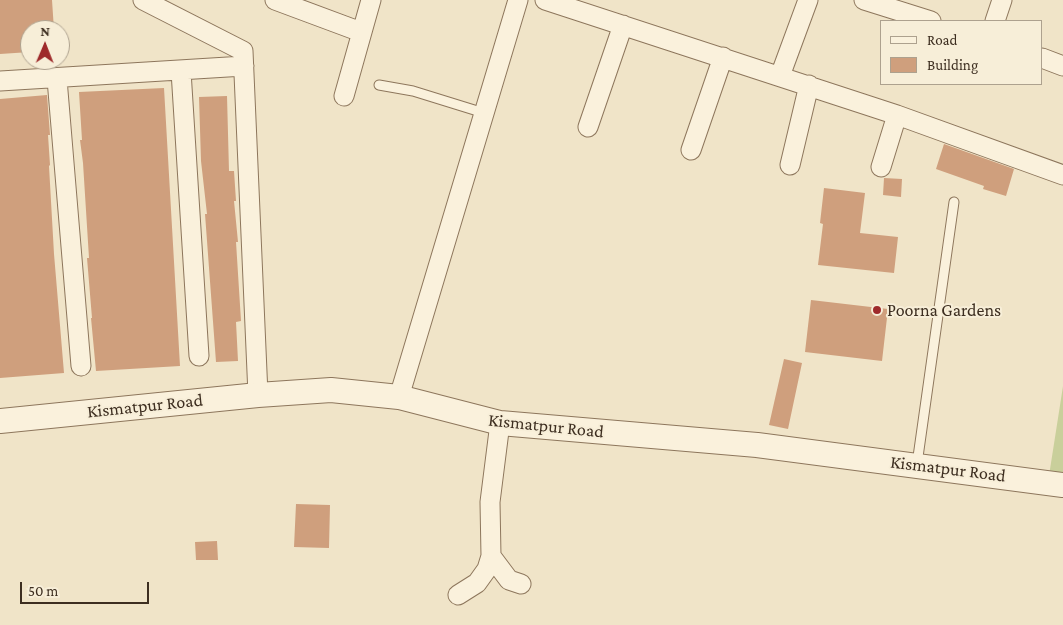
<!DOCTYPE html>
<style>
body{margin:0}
#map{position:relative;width:1063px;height:625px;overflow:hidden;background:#f0e4c8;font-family:"Crimson Pro",serif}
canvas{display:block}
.legend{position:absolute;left:880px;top:20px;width:162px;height:65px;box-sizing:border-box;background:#f7eed8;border:1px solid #ada18e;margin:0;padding:6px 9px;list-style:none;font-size:15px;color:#3d2e20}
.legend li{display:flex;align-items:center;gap:10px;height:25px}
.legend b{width:25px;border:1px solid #ada18e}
.north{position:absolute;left:20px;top:20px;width:50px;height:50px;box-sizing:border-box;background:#f7eed8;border:1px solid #ada18e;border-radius:50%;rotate:1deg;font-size:14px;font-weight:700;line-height:20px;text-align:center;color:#3d2e20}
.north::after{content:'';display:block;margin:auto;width:18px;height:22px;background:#9e2a2b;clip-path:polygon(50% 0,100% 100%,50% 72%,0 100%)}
.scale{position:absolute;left:20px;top:582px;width:129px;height:22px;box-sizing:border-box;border:2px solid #3d2e20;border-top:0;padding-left:6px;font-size:15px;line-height:18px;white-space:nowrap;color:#3d2e20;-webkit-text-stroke:4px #f7eed8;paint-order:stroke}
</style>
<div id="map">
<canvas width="1063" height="625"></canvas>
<ul class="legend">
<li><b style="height:6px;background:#faf1dc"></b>Road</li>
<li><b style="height:14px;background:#cf9f7d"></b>Building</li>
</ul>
<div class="north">N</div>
<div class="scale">50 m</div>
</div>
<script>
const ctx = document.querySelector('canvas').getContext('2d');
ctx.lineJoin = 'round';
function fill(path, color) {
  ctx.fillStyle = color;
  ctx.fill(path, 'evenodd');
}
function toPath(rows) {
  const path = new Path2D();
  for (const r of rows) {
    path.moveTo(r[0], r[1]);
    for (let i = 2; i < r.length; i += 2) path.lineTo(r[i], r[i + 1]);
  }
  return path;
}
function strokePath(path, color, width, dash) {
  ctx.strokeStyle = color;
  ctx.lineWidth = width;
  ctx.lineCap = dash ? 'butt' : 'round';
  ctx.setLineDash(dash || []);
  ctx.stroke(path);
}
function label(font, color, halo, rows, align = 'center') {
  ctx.font = font + ' "Crimson Pro",serif';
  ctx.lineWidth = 4;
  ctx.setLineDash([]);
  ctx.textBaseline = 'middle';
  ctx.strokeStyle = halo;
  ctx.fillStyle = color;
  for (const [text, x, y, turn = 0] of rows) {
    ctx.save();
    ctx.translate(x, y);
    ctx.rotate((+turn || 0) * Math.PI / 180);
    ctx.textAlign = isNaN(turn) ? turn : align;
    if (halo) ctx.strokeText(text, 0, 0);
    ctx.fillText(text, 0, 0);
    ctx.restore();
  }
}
fill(toPath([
 [1063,386,1063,485,1048,482]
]), '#c9cf9b');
fill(toPath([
 [0,0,52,0,54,30,30,30,30,52,0,54],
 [164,88,180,366,96,371,91,318,92,318,87,258,89,258,83,163,80,140,82,140,79,92],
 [47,95,50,135,48,135,50,165,49,166,54,254,64,373,0,378,0,99],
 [227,96,229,171,234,171,236,201,234,201,238,242,236,242,241,321,236,322,238,361,216,362,205,214,207,214,201,161,199,97],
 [944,144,1014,169,1006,196,983,189,984,186,936,169],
 [884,178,902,179,901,197,883,195],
 [824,188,865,193,860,233,898,237,894,273,818,265,823,224,820,223],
 [811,300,888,309,882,361,805,352],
 [784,359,802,363,788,429,769,425],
 [296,504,330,505,329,548,294,547],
 [217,541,218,560,196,560,195,542]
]), '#cf9f7d');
const service = toPath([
 [379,85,413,91,484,113],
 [917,464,954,202]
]);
const minor = toPath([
 [143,0,243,51,258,395],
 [275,0,361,32],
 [545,0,897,115,1063,175],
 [864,0,931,21],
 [995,21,1002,0],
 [1042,58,1063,66],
 [181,71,199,356],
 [780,76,808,0],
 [57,79,81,366],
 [0,81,244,66],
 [344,96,371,0],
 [588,127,623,25],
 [691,150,723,57],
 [790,165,809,85],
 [881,167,897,115],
 [399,397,518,0],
 [500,423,490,502,491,556,509,580,521,584],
 [458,595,477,583,487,569,491,556]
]);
const tertiary = toPath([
 [0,421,258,395,331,390,399,397,500,423,757,445,1063,485]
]);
strokePath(service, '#8d765c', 11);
strokePath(minor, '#8d765c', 21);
strokePath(tertiary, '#8d765c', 26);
strokePath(service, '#faf1dc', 9);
strokePath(minor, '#faf1dc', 19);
strokePath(tertiary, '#faf1dc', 24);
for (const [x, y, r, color] of [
 [877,310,5,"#9e2a2b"]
]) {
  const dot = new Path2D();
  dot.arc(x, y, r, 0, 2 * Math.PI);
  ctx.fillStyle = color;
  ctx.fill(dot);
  strokePath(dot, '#f7eed8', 2);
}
label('18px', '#3d2e20', '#f7eed8', [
 ["Poorna Gardens",887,310]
], 'left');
label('18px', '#3d2e20', '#f7eed8', [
 ["Kismatpur Road",145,406,-6],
 ["Kismatpur Road",546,426,6],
 ["Kismatpur Road",948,469,7]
]);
</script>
